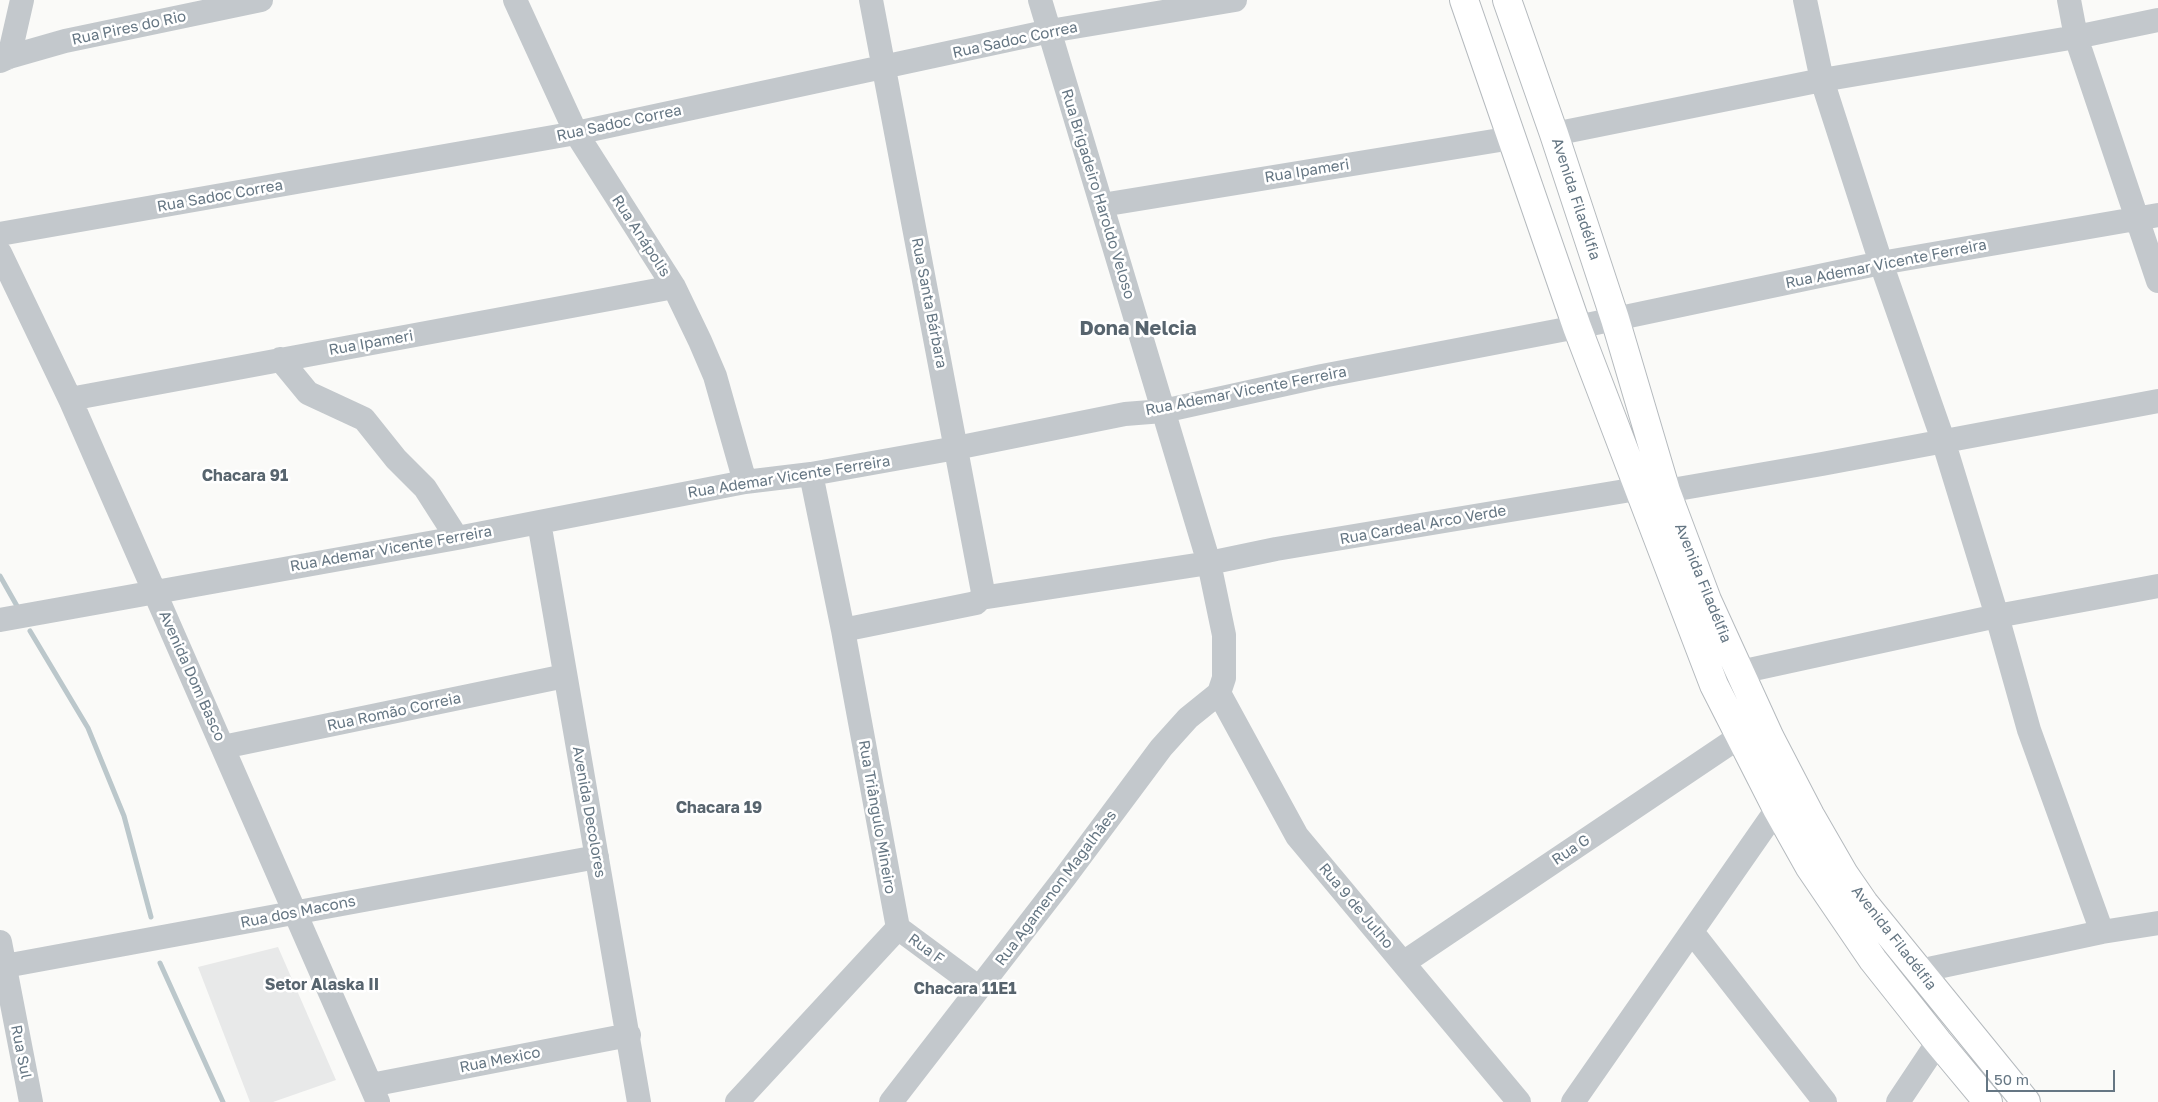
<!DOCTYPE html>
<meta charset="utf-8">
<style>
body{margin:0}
#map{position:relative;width:2158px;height:1102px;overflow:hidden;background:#fafaf8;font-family:"Golos Text",sans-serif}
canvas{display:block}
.scale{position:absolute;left:1986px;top:1070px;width:129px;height:22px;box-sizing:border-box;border:2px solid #657683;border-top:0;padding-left:6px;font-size:15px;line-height:18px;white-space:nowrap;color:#657683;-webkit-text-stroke:4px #fff;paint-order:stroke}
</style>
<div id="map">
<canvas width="2158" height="1102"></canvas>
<div class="scale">50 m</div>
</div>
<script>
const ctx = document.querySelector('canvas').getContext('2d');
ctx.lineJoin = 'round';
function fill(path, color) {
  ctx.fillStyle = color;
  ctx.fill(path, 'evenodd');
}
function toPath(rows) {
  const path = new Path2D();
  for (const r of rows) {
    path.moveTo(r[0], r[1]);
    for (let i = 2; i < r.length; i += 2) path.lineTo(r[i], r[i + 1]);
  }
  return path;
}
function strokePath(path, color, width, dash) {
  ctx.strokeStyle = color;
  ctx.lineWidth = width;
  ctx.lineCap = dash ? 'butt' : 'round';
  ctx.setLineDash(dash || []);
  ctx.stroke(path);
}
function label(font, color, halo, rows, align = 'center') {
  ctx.font = font + ' "Golos Text",sans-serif';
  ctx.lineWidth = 5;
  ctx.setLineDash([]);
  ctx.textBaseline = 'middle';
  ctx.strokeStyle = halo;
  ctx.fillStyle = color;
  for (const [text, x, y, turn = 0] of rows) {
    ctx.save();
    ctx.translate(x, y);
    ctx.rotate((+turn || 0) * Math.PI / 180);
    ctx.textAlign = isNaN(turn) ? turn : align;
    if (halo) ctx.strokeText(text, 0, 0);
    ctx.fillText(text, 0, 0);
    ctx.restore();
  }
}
fill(toPath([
 [278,947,336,1080,273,1102,250,1102,198,967]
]), '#e8e9e9');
strokePath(toPath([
 [0,576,17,606],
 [30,631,88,728,124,816,151,917],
 [160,963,223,1102]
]), '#bbc7cb', 5);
const major = toPath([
 [1464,0,1577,327,1714,685,1777,809,1809,866,1873,960,1938,1042,1988,1102],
 [1507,0,1554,134,1615,319,1666,491,1707,600,1770,738,1810,815,1844,874,1864,903,2026,1102]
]);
strokePath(major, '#b5babe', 30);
strokePath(toPath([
 [515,0,576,133,674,287,700,341,715,376,745,482],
 [1805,0,1822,80,1881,263,1943,440,1997,616,2029,730,2102,932],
 [2069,0,2076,37,2158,281],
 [9,57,22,0],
 [0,61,9,57,65,41,261,0],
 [1554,134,1822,80,2076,37,2158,20],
 [1102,205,1512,138],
 [0,234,576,133,1050,31,1235,0],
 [0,253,70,399,378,1102],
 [280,359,308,393,364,419,396,459,425,488,457,538],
 [70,399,674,287],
 [1666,491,1822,464,2158,401],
 [539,522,639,1102],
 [981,598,1209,563,1276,549,1637,489],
 [0,620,457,538,745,482,811,474,956,448,1125,414,1163,411,1322,376,1577,327,1881,263,2158,215],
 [843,630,976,603,981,598,983,592,871,0],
 [1740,672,1997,616,2158,586],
 [1219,693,1297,836,1519,1102],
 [223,747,565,676],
 [898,928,979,988],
 [1692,932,1825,1102],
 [0,942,31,1102],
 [1403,963,1739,737],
 [0,967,597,857],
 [1919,971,2102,932,2158,923],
 [371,1085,629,1035],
 [737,1102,898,928,843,630,811,474],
 [891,1102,1065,877,1161,748,1188,718,1219,693,1224,678,1224,635,1209,563,1040,0],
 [1573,1102,1777,809],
 [1898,1102,1938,1042]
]), '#c3c8cc', 24);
strokePath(major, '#fff', 28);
label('15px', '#657683', '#fff', [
 ["Rua Pires do Rio",129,28,-12],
 ["Rua Sadoc Correa",1015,40,-12],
 ["Rua Sadoc Correa",619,123,-12],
 ["Rua Ipameri",1307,171,-9],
 ["Rua Brigadeiro Haroldo Veloso",1098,194,73],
 ["Rua Sadoc Correa",220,196,-10],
 ["Avenida Filadélfia",1576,199,72],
 ["Rua Anápolis",641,236,57],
 ["Rua Ademar Vicente Ferreira",1886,264,-11],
 ["Rua Santa Bárbara",929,303,79],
 ["Rua Ipameri",371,343,-10],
 ["Rua Ademar Vicente Ferreira",1246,391,-11],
 ["Rua Ademar Vicente Ferreira",789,477,-9],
 ["Rua Cardeal Arco Verde",1423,525,-10],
 ["Rua Ademar Vicente Ferreira",391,549,-10],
 ["Avenida Filadélfia",1703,583,68],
 ["Avenida Dom Basco",192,676,66],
 ["Rua Romão Correia",394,712,-12],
 ["Avenida Decolores",589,812,80],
 ["Rua Triângulo Mineiro",877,817,80],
 ["Rua G",1571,850,-34],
 ["Rua Agamenon Magalhães",1056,888,-53],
 ["Rua 9 de Julho",1356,906,50],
 ["Rua dos Macons",298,912,-11],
 ["Avenida Filadélfia",1894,938,52],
 ["Rua F",926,949,36],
 ["Rua Sul",21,1052,79],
 ["Rua Mexico",500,1060,-11]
]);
label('bold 16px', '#57646e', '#fff', [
 ["Chacara 91",245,476],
 ["Chacara 19",719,808],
 ["Setor Alaska II",322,985],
 ["Chacara 11E1",965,989]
]);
label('bold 20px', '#57646e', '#fff', [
 ["Dona Nelcia",1138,329]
]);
</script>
